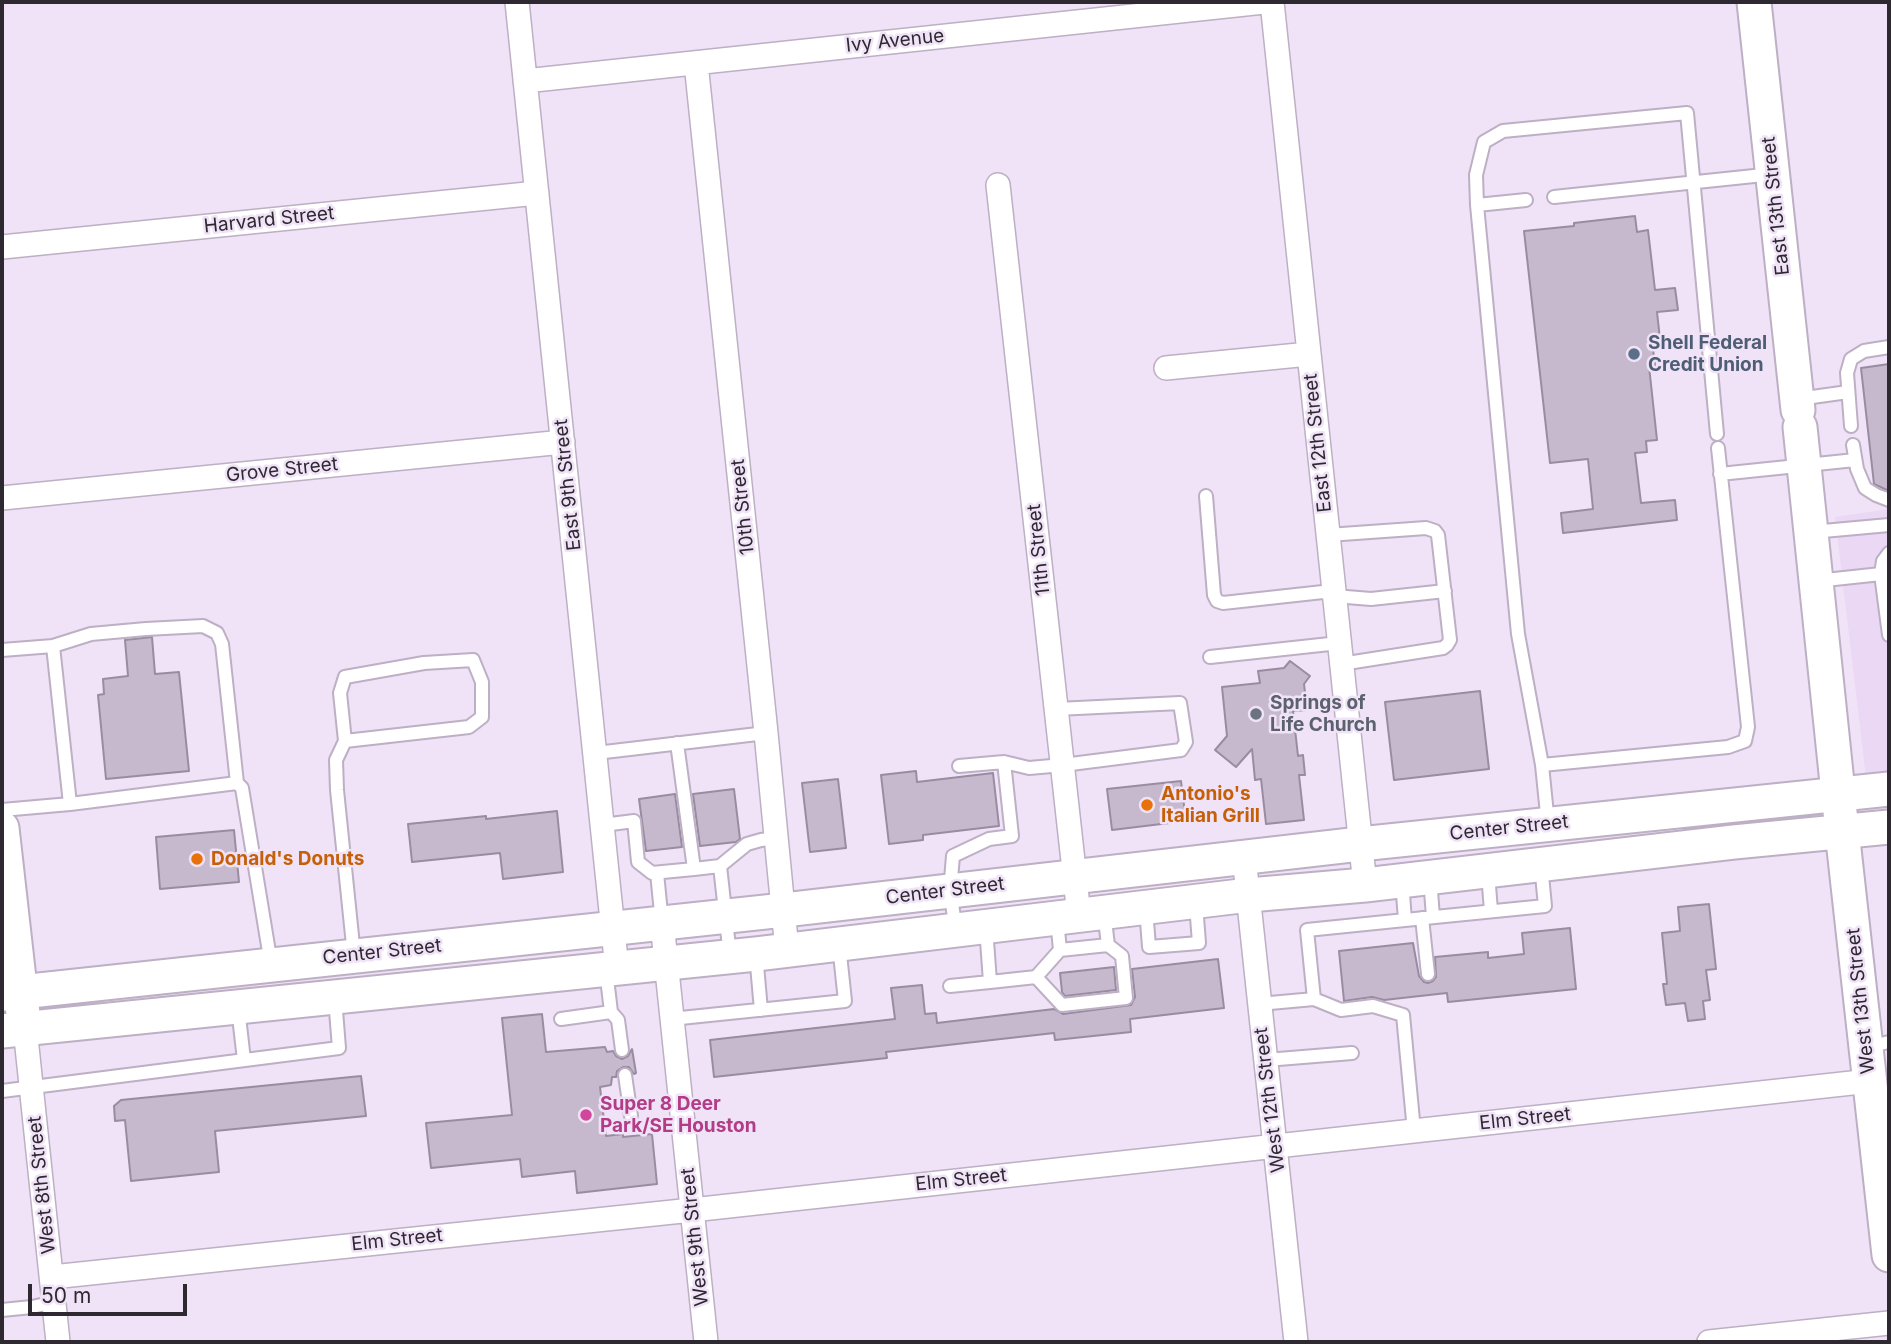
<!DOCTYPE html>
<style>
body{margin:0}
#map{position:relative;width:1891px;height:1344px;overflow:hidden;background:#f0e2f7;font-family:Inter,sans-serif}
canvas{display:block}
.frame{position:absolute;inset:0;border:4px solid #2e2930;pointer-events:none}
.scale{position:absolute;left:28px;top:1284px;width:159px;height:32px;box-sizing:border-box;border:4px solid #2e2930;border-top:0;padding-left:9px;font-size:21px;line-height:24px;white-space:nowrap;color:#2e2930;-webkit-text-stroke:5px #f0e2f7;paint-order:stroke}
</style>
<div id="map">
<canvas width="1891" height="1344"></canvas>
<div class="frame"></div>
<div class="scale">50 m</div>
</div>
<script>
const ctx = document.querySelector('canvas').getContext('2d');
ctx.lineJoin = 'round';
function fill(path, color) {
  ctx.fillStyle = color;
  ctx.fill(path, 'evenodd');
}
function toPath(rows) {
  const path = new Path2D();
  for (const r of rows) {
    path.moveTo(r[0], r[1]);
    for (let i = 2; i < r.length; i += 2) path.lineTo(r[i], r[i + 1]);
  }
  return path;
}
function strokePath(path, color, width, dash) {
  ctx.strokeStyle = color;
  ctx.lineWidth = width;
  ctx.lineCap = dash ? 'butt' : 'round';
  ctx.setLineDash(dash || []);
  ctx.stroke(path);
}
function label(font, color, halo, rows, align = 'center') {
  ctx.font = font + ' Inter,sans-serif';
  ctx.lineWidth = 5;
  ctx.setLineDash([]);
  ctx.textBaseline = 'middle';
  ctx.strokeStyle = halo;
  ctx.fillStyle = color;
  for (const [text, x, y, turn = 0] of rows) {
    ctx.save();
    ctx.translate(x, y);
    ctx.rotate((+turn || 0) * Math.PI / 180);
    ctx.textAlign = isNaN(turn) ? turn : align;
    if (halo) ctx.strokeText(text, 0, 0);
    ctx.fillText(text, 0, 0);
    ctx.restore();
  }
}
fill(toPath([
 [1889,509,1889,774,1866,777,1835,517]
]), '#ead8f4');
const building = toPath([
 [1635,216,1637,232,1648,230,1655,290,1675,288,1678,310,1657,312,1661,348,1653,349,1655,365,1649,366,1657,440,1646,441,1647,452,1635,453,1641,503,1675,500,1677,520,1563,533,1561,513,1593,509,1588,459,1550,463,1524,231,1574,226,1574,223,1635,216],
 [1889,364,1889,491,1874,484,1861,368,1889,364],
 [152,637,155,674,179,672,189,771,106,779,98,695,104,694,103,679,128,676,125,640,152,637],
 [1290,661,1310,676,1304,684,1307,710,1293,711,1298,756,1303,755,1305,775,1299,775,1304,820,1266,824,1261,779,1255,780,1252,749,1236,767,1215,750,1227,736,1222,687,1260,683,1258,671,1284,668,1290,661],
 [1480,691,1489,769,1394,780,1385,702,1480,691],
 [916,771,917,782,993,773,999,826,923,835,923,840,889,844,881,775,916,771],
 [838,779,846,848,810,852,802,783,838,779],
 [1181,781,1186,821,1112,830,1107,789,1181,781],
 [734,789,740,839,736,842,700,846,693,794,734,789],
 [675,794,682,847,646,851,639,799,675,794],
 [557,811,563,872,503,879,500,853,412,862,408,824,486,816,486,819,557,811],
 [234,830,239,882,160,889,156,837,234,830],
 [1709,904,1716,969,1706,970,1710,1000,1703,1001,1705,1019,1688,1021,1685,1003,1666,1005,1663,984,1667,984,1662,933,1680,931,1678,907,1709,904],
 [1570,928,1576,989,1448,1002,1447,993,1384,1000,1372,997,1344,1001,1339,951,1413,943,1419,976,1424,982,1428,983,1433,981,1436,977,1435,957,1488,952,1488,958,1524,954,1522,933,1570,928],
 [1218,959,1224,1008,1130,1019,1131,1032,1055,1040,1054,1033,886,1052,887,1058,714,1077,710,1040,895,1019,891,988,922,985,925,1014,936,1013,937,1023,1054,1009,1063,1014,1131,1005,1135,997,1132,969,1218,959],
 [1114,967,1116,990,1065,996,1062,992,1060,973,1114,967],
 [542,1014,546,1052,605,1047,607,1052,613,1051,616,1056,622,1059,628,1056,632,1049,636,1073,634,1074,629,1067,623,1067,617,1071,616,1077,612,1077,611,1085,600,1087,606,1136,623,1134,623,1137,652,1134,657,1184,577,1193,575,1171,522,1177,520,1159,431,1168,426,1123,512,1115,502,1018,542,1014],
 [361,1076,366,1116,215,1131,219,1172,131,1181,125,1120,115,1121,114,1106,121,1100,361,1076]
]);
fill(building, '#c6b8cd');
strokePath(building, '#998ca0', 2);
const lane = toPath([
 [1554,197,1773,174],
 [1526,200,1477,205,1518,634,1542,765],
 [1477,205,1476,175,1484,142,1503,131,1687,113,1717,434],
 [1798,399,1848,392],
 [1851,426,1847,373,1851,359,1864,351,1889,347],
 [1853,445,1857,469,1865,488,1876,495,1889,500],
 [1720,474,1855,460],
 [1206,496,1214,595,1217,601,1223,603,1323,592,1334,596,1371,599,1445,591],
 [1812,532,1889,525],
 [1328,535,1426,528,1435,531,1438,535,1450,640,1447,645,1443,648,1341,664],
 [1889,553,1883,561,1881,574,1889,635],
 [1816,581,1881,574],
 [53,646,91,634,146,629,203,626,217,633,222,644,237,783],
 [2,650,53,646,70,804],
 [1210,657,1339,643],
 [345,741,340,693,345,677,424,663,473,660,482,682,482,717,469,727,345,741,336,760,337,790,354,955],
 [677,743,694,869,720,866],
 [596,753,766,733],
 [959,766,1004,762,1029,768,1063,765,1181,750,1186,742,1180,703,1057,709],
 [2,810,70,804,237,783,242,788,271,964],
 [1548,824,1542,765,1728,747,1745,741,1748,727,1718,448],
 [603,825,634,821,638,862,652,873,694,869],
 [657,873,662,923],
 [1488,873,1491,911],
 [1430,878,1433,917],
 [1146,908,1149,947,1199,943,1196,904],
 [1422,918,1428,974],
 [1057,920,1060,950,1108,945,1104,912],
 [1405,920,1545,906,1541,865],
 [986,927,990,982,1036,977,1060,950],
 [956,930,950,891,953,856,989,839,1012,836,1004,762],
 [756,954,761,1010],
 [730,956,720,866,747,844,761,840,777,838],
 [1036,977,1062,1005,1126,998,1122,956,1108,945],
 [950,986,990,982],
 [1314,999,1341,1010,1373,1006,1403,1015,1414,1131],
 [1259,1004,1314,999,1307,930,1405,920,1402,881],
 [238,1008,244,1060],
 [611,1012,618,1020,622,1050],
 [561,1019,611,1012,606,970],
 [671,1019,845,1001,839,945],
 [1867,1047,1889,1042],
 [1266,1060,1352,1053],
 [625,1075,631,1116],
 [2,1091,339,1048,335,998],
 [2,1310,32,1307,54,1302]
]);
const street = toPath([
 [517,2,617,969],
 [1272,2,1365,885],
 [696,63,766,733,787,950],
 [525,81,1264,2],
 [998,185,1079,915],
 [2,247,537,193],
 [1166,368,1309,354],
 [2,498,563,442],
 [1244,857,1296,1342],
 [662,923,706,1342],
 [25,1028,58,1342],
 [52,1277,692,1210,1870,1081],
 [1709,1342,1889,1323]
]);
const secondary = toPath([
 [1754,2,1798,410],
 [1800,427,1842,831,1889,1255],
 [2,828,23,1014],
 [2,994,784,910,1360,844,1889,789],
 [2,1031,756,954,1249,895,1365,885,1734,842,1889,827]
]);
strokePath(lane, '#bdafc4', 16);
strokePath(street, '#bdafc4', 26);
strokePath(secondary, '#bdafc4', 37);
strokePath(lane, '#fff', 12);
strokePath(street, '#fff', 23);
strokePath(secondary, '#fff', 33);
for (const [x, y, r, color] of [
 [1634,354,7,"#5c6f8a"],
 [1256,714,7,"#6b7280"],
 [1147,805,7,"#e8710a"],
 [197,859,7,"#e8710a"],
 [586,1115,7,"#d1479c"]
]) {
  const dot = new Path2D();
  dot.arc(x, y, r, 0, 2 * Math.PI);
  ctx.fillStyle = color;
  ctx.fill(dot);
  strokePath(dot, '#f0e2f7', 2.5);
}
label('19px', '#2e2930', '#f0e2f7', [
 ["Ivy Avenue",895,41,-6],
 ["East 13th Street",1776,206,-96],
 ["Harvard Street",269,220,-6],
 ["East 12th Street",1318,443,-96],
 ["Grove Street",282,470,-6],
 ["East 9th Street",568,485,-96],
 ["10th Street",743,507,-96],
 ["11th Street",1039,550,-96],
 ["Center Street",1509,828,-6],
 ["Center Street",945,891,-7],
 ["Center Street",382,952,-6],
 ["West 13th Street",1861,1001,-96],
 ["West 12th Street",1270,1100,-97],
 ["Elm Street",1525,1119,-6],
 ["Elm Street",961,1180,-6],
 ["West 8th Street",42,1185,-96],
 ["West 9th Street",695,1237,-96],
 ["Elm Street",397,1240,-6]
]);
label('bold 19px', '#4e5e75', '#f0e2f7', [
 ["Shell Federal",1648,343],
 ["Credit Union",1648,365]
], 'left');
label('bold 19px', '#5b616d', '#f0e2f7', [
 ["Springs of",1270,703],
 ["Life Church",1270,725]
], 'left');
label('bold 19px', '#c56008', '#f0e2f7', [
 ["Antonio's",1161,794],
 ["Italian Grill",1161,816],
 ["Donald's Donuts",211,859]
], 'left');
label('bold 19px', '#b23c85', '#f0e2f7', [
 ["Super 8 Deer",600,1104],
 ["Park/SE Houston",600,1126]
], 'left');
</script>
